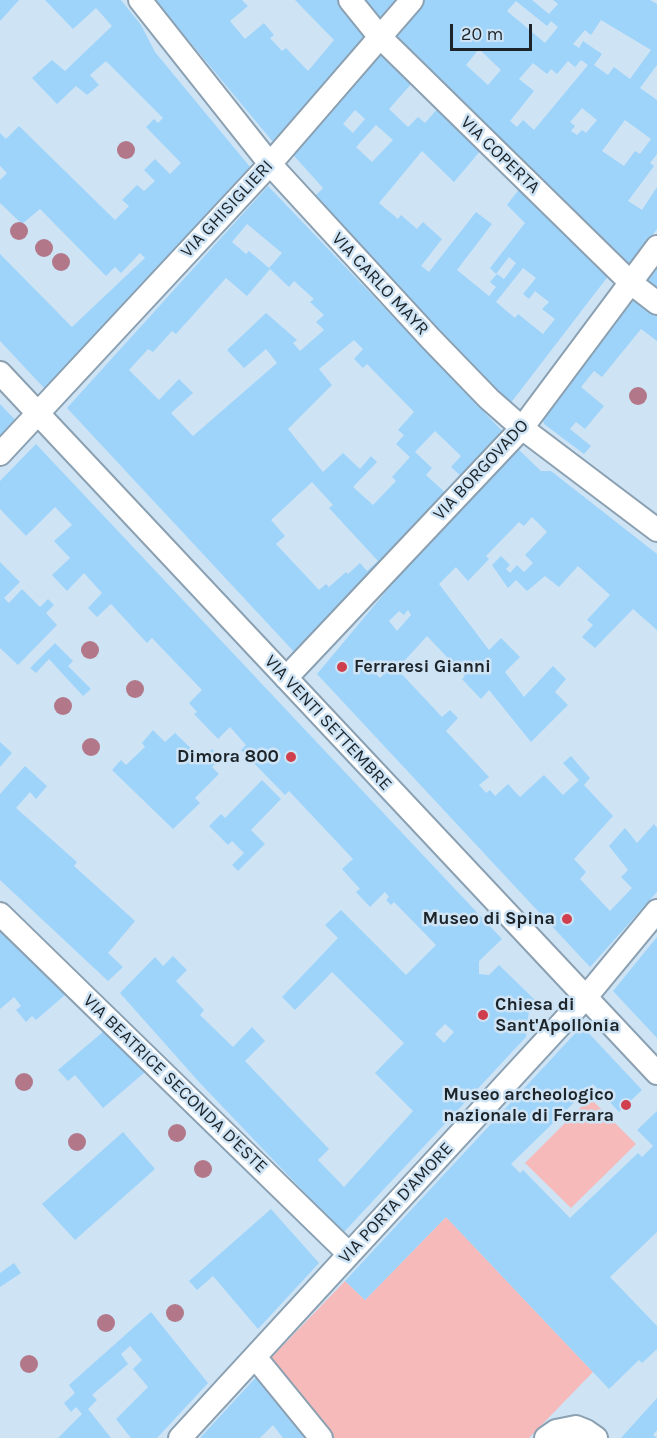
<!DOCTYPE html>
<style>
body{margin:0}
#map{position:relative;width:657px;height:1438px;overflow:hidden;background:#cee4f5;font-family:Karla,sans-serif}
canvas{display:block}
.scale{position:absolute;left:450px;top:24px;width:82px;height:27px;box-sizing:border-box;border:3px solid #1c242a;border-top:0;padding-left:8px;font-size:18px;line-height:21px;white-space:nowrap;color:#1c242a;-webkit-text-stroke:4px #cee4f5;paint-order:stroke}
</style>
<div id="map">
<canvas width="657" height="1438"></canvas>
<div class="scale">20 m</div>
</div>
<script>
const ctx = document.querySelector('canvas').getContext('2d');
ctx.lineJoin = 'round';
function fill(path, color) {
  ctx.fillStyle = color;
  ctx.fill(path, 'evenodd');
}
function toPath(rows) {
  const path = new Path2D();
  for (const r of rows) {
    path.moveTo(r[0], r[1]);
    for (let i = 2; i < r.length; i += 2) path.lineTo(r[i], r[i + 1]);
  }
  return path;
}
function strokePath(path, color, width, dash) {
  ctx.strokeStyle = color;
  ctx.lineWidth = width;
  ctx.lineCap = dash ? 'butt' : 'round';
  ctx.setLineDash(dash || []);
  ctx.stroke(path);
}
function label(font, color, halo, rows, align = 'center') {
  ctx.font = font + ' Karla,sans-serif';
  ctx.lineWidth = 5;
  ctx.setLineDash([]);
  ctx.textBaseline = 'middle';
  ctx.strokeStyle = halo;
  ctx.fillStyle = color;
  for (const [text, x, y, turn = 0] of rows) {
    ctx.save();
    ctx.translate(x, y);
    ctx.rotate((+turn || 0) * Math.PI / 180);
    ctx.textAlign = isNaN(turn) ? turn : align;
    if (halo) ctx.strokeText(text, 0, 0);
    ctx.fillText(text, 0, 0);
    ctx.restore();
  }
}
fill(toPath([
 [590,1098,636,1144,571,1208,525,1163],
 [446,1217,593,1372,529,1438,334,1438,271,1358,345,1281,365,1300]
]), '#f5bab9');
fill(toPath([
 [0,0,19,0,0,21],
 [45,0,121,0,141,25,155,52,250,167,45,389,0,341,0,254,72,327,145,258,140,253,121,273,115,267,106,276,40,209,22,224,0,203,0,180,7,173,0,166,0,133,6,139,19,126,115,220,129,206,122,200,137,185,144,191,155,181,144,170,155,159,170,174,181,163,146,127,154,119,158,123,163,118,106,61,90,75,99,85,87,95,76,86,57,104,32,78,52,60,65,71,112,26,96,8,73,29],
 [155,0,242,0,248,6,230,21,245,39,264,23,274,35,270,38,282,51,286,48,308,71,334,40,295,0,340,0,374,36,278,148],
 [363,0,532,0,549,14,558,4,553,0,650,0,657,4,657,65,640,88,657,100,657,154,650,163,654,166,628,201,642,210,657,187,657,229,628,268,424,69],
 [516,1,547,26,551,21,558,27,545,43,507,11],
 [601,20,651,50,630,79,614,67,608,75,594,65,602,54,583,41,579,48,573,44,585,30,591,35],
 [479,49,501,70,488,85,466,65],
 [581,60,588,65,534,130,523,120,517,127,510,121,534,91,519,79,533,63,547,74,551,69,557,74,568,61,575,67],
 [582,108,597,120,586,133,582,130,577,135,571,131,575,126,570,122],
 [625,120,651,139,640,154,635,151,624,166,602,151],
 [378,47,413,82,389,109,408,127,418,117,425,123,439,107,481,150,454,182,422,151,379,203,398,219,401,215,417,229,423,222,442,239,421,266,429,272,476,212,492,224,457,270,489,296,496,287,490,282,497,274,504,279,516,263,509,257,496,274,490,268,525,223,507,205,520,188,609,275,510,404,424,316,315,196,323,188,287,148],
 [355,110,365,119,353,133,343,124],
 [376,125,393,140,372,162,356,147],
 [523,268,536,278,523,294,529,299,535,291,549,302,542,309,555,319,543,334,518,314,515,318,496,302],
 [268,186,506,435,464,479,451,467,461,456,435,431,415,452,432,468,426,475,449,496,297,655,67,408],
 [247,224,282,253,269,268,249,251,246,254,232,242],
 [270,269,289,287,294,281,314,299,310,302,324,315,316,322,324,330,300,351,293,343,297,340,266,313,227,350,244,368,266,349,277,363,193,436,171,413,193,393,179,379,159,400,129,370,148,349,153,352,172,331,176,334,226,278,247,296],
 [354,340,363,349,354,359,363,368,367,364,414,412,398,430,404,435,396,444,410,457,392,477,396,481,373,505,353,487,377,462,371,456,360,469,343,453,323,472,288,429,332,385,319,369],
 [312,482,333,505,329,508,378,561,367,571,360,563,348,574,346,572,329,587,326,584,319,590,276,544,285,536,271,520],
 [657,262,657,288,645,279],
 [636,297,657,313,657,341,641,329,602,377,594,371,581,387,604,406,585,429,576,422,570,429,591,446,584,454,544,424,542,416],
 [0,404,17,422,0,441],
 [36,444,502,939,479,961,479,974,489,975,499,965,537,1002,529,1011,526,1037,343,1233,199,1082,120,993,155,957,163,966,173,956,187,970,176,981,204,1010,200,1015,233,1047,252,1027,265,1041,245,1061,329,1149,318,1160,344,1187,413,1111,375,1073,404,1043,332,972,295,1010,282,997,338,938,325,925,341,910,406,975,436,945,394,902,391,905,386,900,389,897,385,892,370,907,356,892,360,889,342,869,353,859,289,791,285,795,241,750,246,745,230,727,218,739,194,714,197,712,189,703,202,690,152,638,147,643,111,604,97,617,88,608,102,593,84,573,67,591,52,575,70,558,54,541,72,525,55,507,26,536,0,509,0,481],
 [445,1024,454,1032,444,1043,435,1034],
 [518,449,541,471,551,471,657,554,657,630,633,609,595,648,582,637,593,625,587,620,610,595,578,566,559,587,545,576,527,591,516,580,508,588,492,565,501,556,510,565,506,569,510,573,517,565,524,572,533,563,525,555,547,532,532,517,524,526,519,522,486,556,489,559,468,581,456,567,439,584,489,650,501,638,520,657,505,672,524,697,553,666,566,679,555,692,568,705,531,742,489,690,481,699,462,679,465,676,427,636,397,669,442,717,450,710,458,718,446,731,489,777,479,785,486,793,490,790,495,796,508,784,520,797,544,775,563,795,579,780,563,763,571,756,590,778,584,785,613,816,574,859,586,872,580,879,610,911,632,888,621,877,628,870,609,846,625,828,637,843,654,824,657,828,657,892,590,967,317,674,403,571],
 [408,610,411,615,397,631,389,621,399,611,404,615],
 [381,660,389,668,380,678,369,667,375,661,378,664],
 [0,562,20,582,4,598,9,603,22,589,40,607,48,599,54,605,46,613,57,625,18,665,0,648],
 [55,643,73,661,68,666,91,689,83,696,49,659,36,673,30,668],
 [153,730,165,742,175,733,202,759,212,749,221,758,212,767,219,774,195,798,200,803,173,829,112,770,121,760,126,765,145,747,142,743],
 [0,742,12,753,0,767],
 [25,766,47,786,36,799,30,792,16,808,77,862,74,866,135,921,108,953,123,967,108,981,0,880,0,794],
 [262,780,281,799,251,830,265,844,238,871,232,865,244,853,232,841,228,845,209,826,221,814,225,818],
 [0,929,66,994,36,1020,32,1016,26,1022,16,1010,21,1006,14,997,0,1009],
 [657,937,657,1038,613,991],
 [582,1026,642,1090,619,1112,593,1084,511,1164,520,1173,523,1170,570,1218,638,1153,642,1157,653,1146,637,1130,657,1111,657,1232,610,1277,657,1326,657,1349,642,1363,639,1360,609,1389,446,1217,365,1300,345,1281],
 [104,1031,145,1072,103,1108,75,1075,68,1081,58,1070],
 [123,1132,155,1169,75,1240,42,1204],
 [271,1209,319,1263,258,1329,213,1276,197,1290,189,1281],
 [14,1263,21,1273,0,1287,0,1273],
 [151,1312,208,1383,157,1438,131,1438,116,1419,148,1387,133,1369,142,1360,130,1346,121,1354,128,1364,92,1395,97,1400,88,1409,111,1438,58,1438,82,1414,76,1407,71,1412,64,1403,75,1393,69,1385],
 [259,1374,309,1438,283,1438,273,1425,260,1438,200,1438],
 [657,1398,657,1430,653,1435,657,1438,621,1438]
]), '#9ed3fa');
const minor = toPath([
 [140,0,270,164,430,338,489,399,522,428,657,530],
 [350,0,379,36,631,283,657,303],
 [0,373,657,1073],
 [0,454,270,164,412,0],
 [286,678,522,428,657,247],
 [0,914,349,1254],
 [255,1357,321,1438],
 [180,1438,586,997,657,911],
 [546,1438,556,1431,576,1427,586,1431,596,1438]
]);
strokePath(minor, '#8ba0b1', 26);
strokePath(minor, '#fff', 22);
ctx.fillStyle = '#b27889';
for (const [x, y] of [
 [126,150],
 [19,231],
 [44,248],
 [61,262],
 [638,396],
 [90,650],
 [135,689],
 [63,706],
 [91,747],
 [24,1082],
 [177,1133],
 [77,1142],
 [203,1169],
 [175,1313],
 [106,1323],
 [29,1364]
]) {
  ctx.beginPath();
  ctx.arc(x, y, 9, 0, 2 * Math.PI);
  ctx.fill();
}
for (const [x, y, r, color] of [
 [342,667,6,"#cf3f4d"],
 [291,757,6,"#cf3f4d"],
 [567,919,6,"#cf3f4d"],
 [483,1015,6,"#cf3f4d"],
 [626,1105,6,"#cf3f4d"]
]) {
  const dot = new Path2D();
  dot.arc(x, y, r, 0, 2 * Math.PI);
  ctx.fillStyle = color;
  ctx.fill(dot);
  strokePath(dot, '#cee4f5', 2);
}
label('18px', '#1c242a', '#cee4f5', [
 ["VIA COPERTA",500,155,44],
 ["VIA GHISIGLIERI",227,209,-47],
 ["VIA CARLO MAYR",380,284,47],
 ["VIA BORGOVADO",481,470,-47],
 ["VIA VENTI SETTEMBRE",328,723,47],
 ["VIA BEATRICE SECONDA D'ESTE",175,1084,44],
 ["VIA PORTA D'AMORE",396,1203,-47]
]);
label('bold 18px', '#1c242a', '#cee4f5', [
 ["Ferraresi Gianni",354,667,"left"],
 ["Dimora 800",279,757],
 ["Museo di Spina",555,919],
 ["Chiesa di",495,1005,"left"],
 ["Sant'Apollonia",495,1026,"left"],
 ["Museo archeologico",614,1095],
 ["nazionale di Ferrara",614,1116]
], 'right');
</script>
